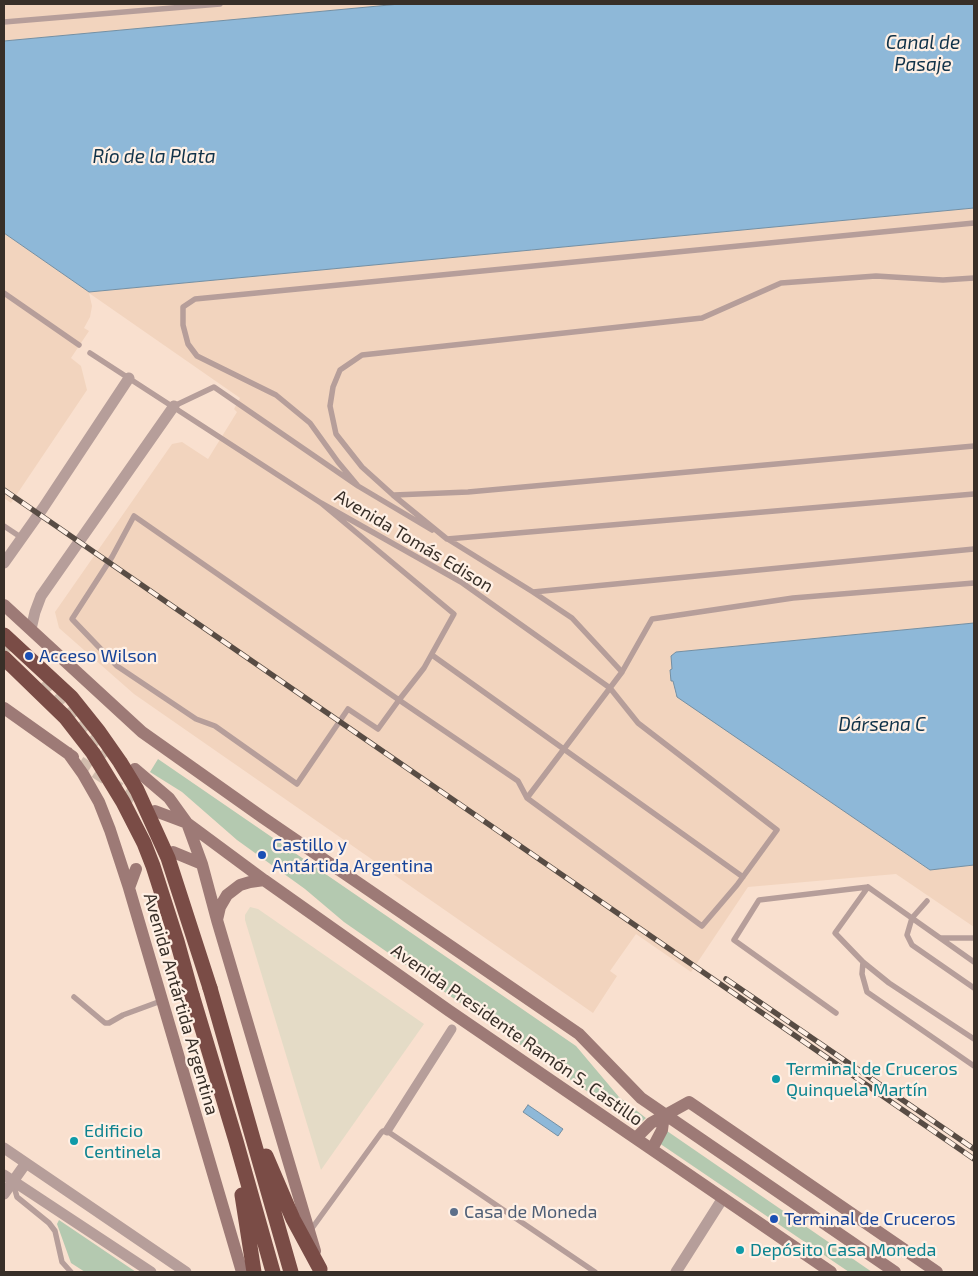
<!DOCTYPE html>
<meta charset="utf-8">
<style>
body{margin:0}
#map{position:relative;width:978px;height:1276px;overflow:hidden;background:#f9e0cf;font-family:"Exo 2",sans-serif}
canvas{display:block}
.frame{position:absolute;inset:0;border:5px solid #382f28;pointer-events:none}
</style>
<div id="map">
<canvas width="978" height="1276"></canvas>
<div class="frame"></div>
</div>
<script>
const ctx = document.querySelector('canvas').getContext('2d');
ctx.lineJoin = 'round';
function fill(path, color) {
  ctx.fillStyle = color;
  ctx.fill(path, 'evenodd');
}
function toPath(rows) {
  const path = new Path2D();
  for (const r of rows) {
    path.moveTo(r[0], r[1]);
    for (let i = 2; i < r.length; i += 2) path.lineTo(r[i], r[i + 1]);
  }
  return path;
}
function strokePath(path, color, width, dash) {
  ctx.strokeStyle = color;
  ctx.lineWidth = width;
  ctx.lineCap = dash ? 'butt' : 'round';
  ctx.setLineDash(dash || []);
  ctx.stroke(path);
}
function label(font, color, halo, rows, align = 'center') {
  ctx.font = font + ' "Exo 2",sans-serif';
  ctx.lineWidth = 4.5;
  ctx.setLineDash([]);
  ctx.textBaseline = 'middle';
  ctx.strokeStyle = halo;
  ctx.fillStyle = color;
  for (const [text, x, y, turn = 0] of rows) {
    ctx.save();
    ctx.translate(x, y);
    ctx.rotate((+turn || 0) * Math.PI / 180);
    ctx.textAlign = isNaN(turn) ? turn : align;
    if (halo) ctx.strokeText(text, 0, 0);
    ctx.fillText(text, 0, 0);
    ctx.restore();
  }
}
fill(toPath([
 [250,907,258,909,424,1024,321,1170,245,920,245,915]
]), '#e4dbc6');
fill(toPath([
 [4,4,400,4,4,41],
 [974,208,974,623,676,652,673,681,675,694,929,870,974,865,974,927,896,874,748,887,691,972,636,934,610,971,617,976,593,1013,134,694,59,628,55,612,172,444,182,442,208,459,237,412,234,409,240,398,89,293,92,306,90,317,84,328,89,331,71,358,81,366,87,390,11,503,4,498,4,233,89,292]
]), '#f2d4be');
fill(toPath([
 [158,759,576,1046,619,1097,646,1118,637,1126,344,922,305,889,237,840,182,792,150,772],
 [667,1131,872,1272,849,1272,659,1143],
 [59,1220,136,1272,85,1272,71,1263,57,1224]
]), '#b4c9b0');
const water = toPath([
 [400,4,974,4,974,208,89,292,4,233,4,41,400,4],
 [974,623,974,865,930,870,677,697,673,681,671,681,670,670,672,669,671,656,676,652,974,623],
 [528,1105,563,1129,558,1136,523,1112,528,1105]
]);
fill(water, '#8eb8d8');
strokePath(water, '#748fa3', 1);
strokePath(toPath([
 [4,670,7,659,4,644],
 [44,681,97,743,109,754],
 [80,762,145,805]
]), '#d2bdae', 12, [12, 6]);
strokePath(toPath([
 [4,22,220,4],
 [974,278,943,280,876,276,781,283,702,318,362,355,340,370,333,387,330,406,336,434,362,467,393,495,447,539,974,494],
 [4,293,79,345],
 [90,353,321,503,461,582,610,688,638,723,777,830,737,885,702,926,527,798,518,781,399,700,134,516,112,557,72,619,117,666,196,719,215,726,297,784,348,709,378,729,399,700,424,668,454,614,321,503],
 [174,406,214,387,358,486,432,530],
 [358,486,338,462,310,423,276,395,197,356,188,344,183,325,183,307,195,299,974,223],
 [394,495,468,492,974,446],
 [4,526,22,538],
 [446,538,533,592,572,618,622,672],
 [533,592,974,549],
 [432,655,743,877],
 [527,798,622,672,652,619,793,598,974,583],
 [868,887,835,933,863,962,862,974,867,992,974,1066],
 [868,887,974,962],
 [927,901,912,918,907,935,912,945,974,988],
 [941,938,974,938],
 [863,962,889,983,974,1039],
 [74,997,105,1023,109,1023,123,1015,161,1001],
 [836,1013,734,940,759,900,868,887],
 [13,1183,17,1197,49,1223,55,1231,62,1262,71,1272],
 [310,1231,381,1133,383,1131,387,1131,595,1272]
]), '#b69e9a', 5.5);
strokePath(toPath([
 [387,1131,452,1029]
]), '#b69e9a', 9);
strokePath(toPath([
 [4,563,43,508,129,378],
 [31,629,35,612,41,596,174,406],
 [4,1148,186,1272],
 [4,1175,151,1272],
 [4,1194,26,1163],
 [676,1272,723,1198]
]), '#b69e9a', 11);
strokePath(toPath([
 [4,605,142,732,262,817,579,1034,641,1098,895,1272],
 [4,708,73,757],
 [68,753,83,774,99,802,110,830,129,888,242,1272],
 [135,769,169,798,187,823,202,864,217,920,315,1251],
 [155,811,187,823,264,880,448,1010,831,1272],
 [173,852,202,864],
 [129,888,136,869],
 [217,920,220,907,227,895,240,885,250,882,264,880],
 [636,1138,651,1123,689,1102,937,1272],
 [652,1149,662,1130,664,1115]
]), '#9d7a76', 12);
strokePath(toPath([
 [210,988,291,1272],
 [192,995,236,1141,273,1272],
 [266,1156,293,1219,320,1269],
 [242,1195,254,1272]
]), '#7a4c46', 15);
const rail = toPath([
 [4,490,974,1159],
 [726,979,974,1149]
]);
strokePath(rail, '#584c44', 5.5);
strokePath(rail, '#fff0e5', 4, [11]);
strokePath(toPath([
 [4,635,71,697,99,732,120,762,137,790,168,858,210,988],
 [4,658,65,717,93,753,123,802,144,843,153,866,177,941,192,995]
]), '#7a4c46', 15);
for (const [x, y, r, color] of [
 [29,656,5,"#1a4fb4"],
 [262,855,5,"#1a4fb4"],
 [776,1079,5,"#0f9aa8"],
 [74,1141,5,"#0f9aa8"],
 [454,1212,5,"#5c6f8a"],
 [774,1219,5,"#1a4fb4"],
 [740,1250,5,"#0f9aa8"]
]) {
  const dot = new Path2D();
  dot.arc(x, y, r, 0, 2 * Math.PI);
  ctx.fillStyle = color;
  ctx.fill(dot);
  strokePath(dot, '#fff0e5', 2);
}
label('18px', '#382f28', '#fff0e5', [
 ["Avenida Tomás Edison",414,541,31],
 ["Avenida Antártida Argentina",181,1004,74],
 ["Avenida Presidente Ramón S. Castillo",517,1035,35]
]);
label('18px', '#164399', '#fff0e5', [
 ["Acceso Wilson",39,656],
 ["Castillo y",272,845],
 ["Antártida Argentina",272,866],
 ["Terminal de Cruceros",784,1219]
], 'left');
label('18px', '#0d838f', '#fff0e5', [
 ["Terminal de Cruceros",786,1069],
 ["Quinquela Martín",786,1090],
 ["Edificio",84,1131],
 ["Centinela",84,1152],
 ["Depósito Casa Moneda",750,1250]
], 'left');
label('18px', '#4e5e75', '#fff0e5', [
 ["Casa de Moneda",464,1212]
], 'left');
label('italic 19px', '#103249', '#fff0e5', [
 ["Canal de",923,43],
 ["Pasaje",923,65],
 ["Río de la Plata",154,157],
 ["Dársena C",882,725]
]);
</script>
